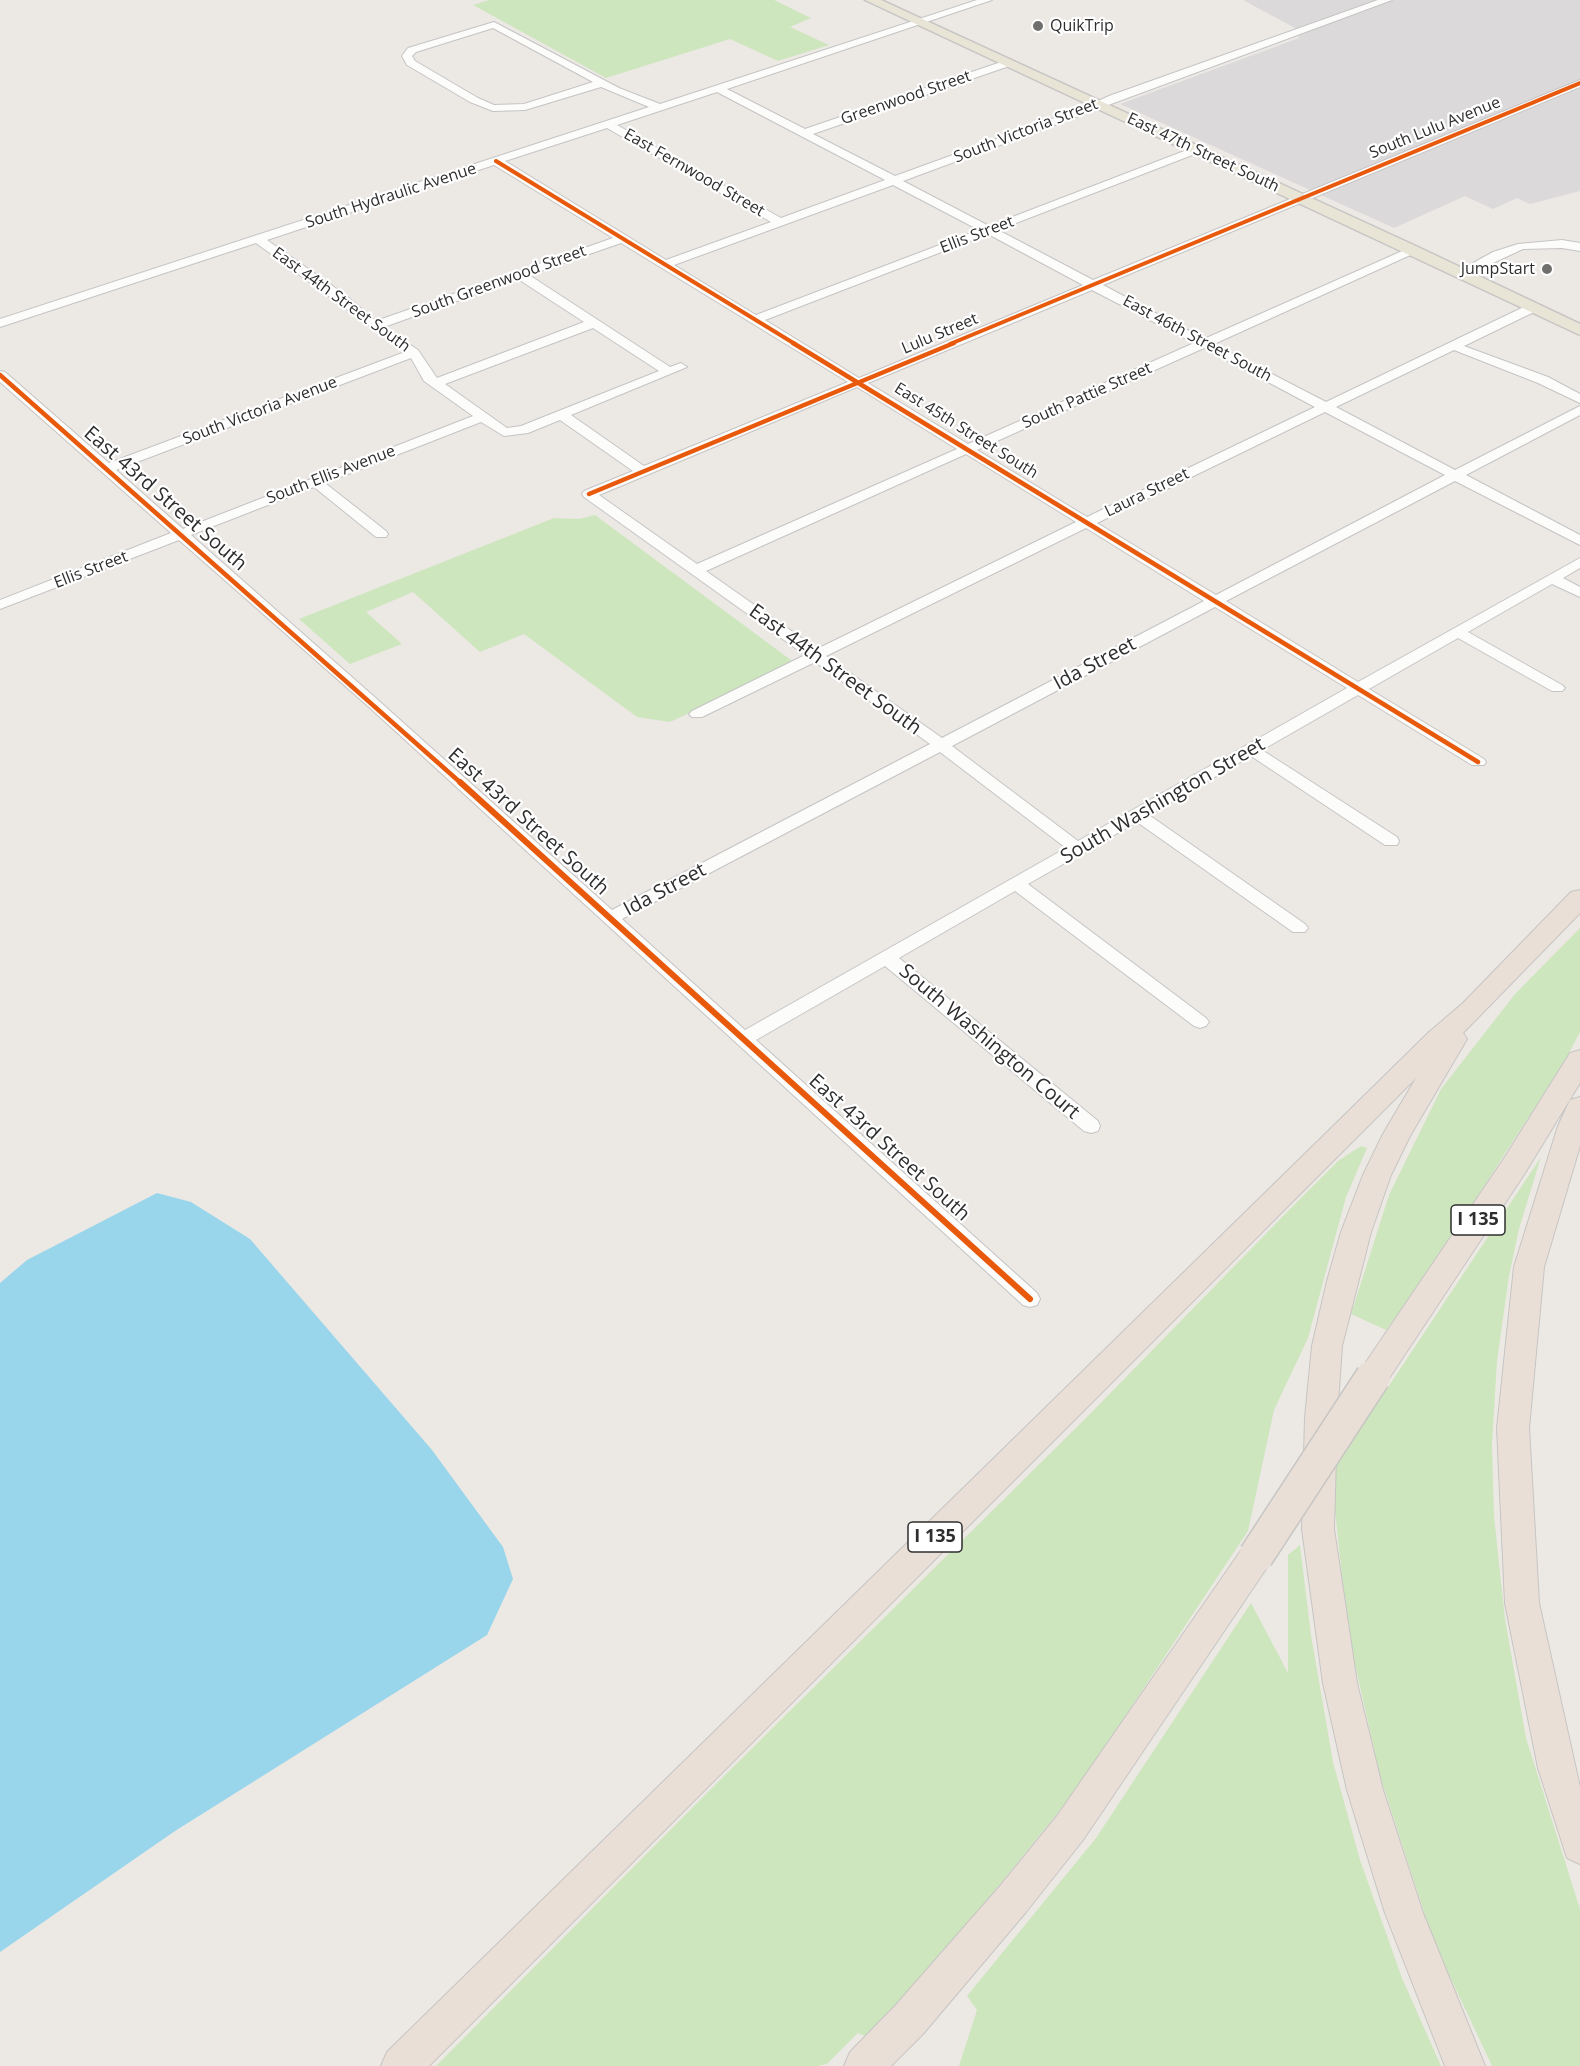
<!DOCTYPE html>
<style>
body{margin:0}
canvas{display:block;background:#ece8e4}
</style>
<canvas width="1580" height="2066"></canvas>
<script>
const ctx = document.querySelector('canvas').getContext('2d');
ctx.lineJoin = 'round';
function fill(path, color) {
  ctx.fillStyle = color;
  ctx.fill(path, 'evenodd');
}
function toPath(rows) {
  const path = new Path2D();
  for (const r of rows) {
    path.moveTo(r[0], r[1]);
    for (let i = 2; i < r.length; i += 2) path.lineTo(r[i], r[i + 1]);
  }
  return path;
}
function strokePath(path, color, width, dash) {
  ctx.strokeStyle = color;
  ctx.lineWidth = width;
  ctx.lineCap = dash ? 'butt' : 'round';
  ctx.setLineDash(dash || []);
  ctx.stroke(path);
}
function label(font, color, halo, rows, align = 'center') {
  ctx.font = font + ' "Open Sans",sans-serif';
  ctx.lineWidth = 4.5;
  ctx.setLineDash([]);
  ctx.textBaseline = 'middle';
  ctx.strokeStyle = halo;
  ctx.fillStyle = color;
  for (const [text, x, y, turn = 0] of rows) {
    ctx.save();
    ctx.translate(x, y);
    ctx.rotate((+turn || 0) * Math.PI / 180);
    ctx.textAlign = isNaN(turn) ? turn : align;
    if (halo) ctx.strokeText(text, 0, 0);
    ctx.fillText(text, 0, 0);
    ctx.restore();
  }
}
fill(toPath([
 [1243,0,1580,0,1580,191,1530,204,1517,198,1493,209,1465,196,1394,228,1120,104,1299,38,1295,28]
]), '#dcd9db');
fill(toPath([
 [489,0,774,0,811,18,790,27,829,45,778,61,730,39,606,78,473,5],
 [595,515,795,663,670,722,637,717,524,634,480,652,413,592,366,612,402,644,350,664,299,619,554,518,579,519],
 [1580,928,1580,1032,1566,1059,1432,1267,1386,1330,1351,1314,1389,1195,1441,1089,1515,994],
 [1361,1146,1367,1148,1346,1197,1308,1338,1274,1410,1248,1531,1077,1789,983,1905,867,2037,858,2033,827,2064,818,2066,436,2066,711,1789,1090,1414,1294,1205,1338,1161],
 [1541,1157,1519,1229,1509,1276,1497,1361,1492,1444,1494,1516,1505,1619,1526,1738,1580,1909,1580,2066,1492,2066,1434,1943,1380,1776,1348,1633,1331,1473],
 [1300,1545,1311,1635,1333,1762,1360,1860,1402,1978,1441,2066,959,2066,977,2010,967,1996,1096,1838,1251,1603,1288,1673,1288,1555]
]), '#cee6be');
fill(toPath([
 [157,1193,191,1202,250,1239,432,1450,503,1547,513,1579,487,1635,175,1831,0,1952,0,1283,27,1260]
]), '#99d6ec');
const minor = toPath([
 [977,0,992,0,727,89,805,129,1004,61,1012,61,1012,65,813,134,895,176,1085,107,1109,96,1378,0,1392,0,903,181,989,226,1192,148,1200,148,1200,152,998,230,1093,280,1580,80,1580,87,1103,285,1204,339,1409,248,1417,248,1417,252,1214,344,1326,402,1530,304,1538,304,1538,310,1464,346,1548,377,1580,394,1580,403,1538,383,1454,350,1336,407,1455,470,1580,406,1580,415,1466,475,1580,535,1580,545,1455,481,1226,601,1358,682,1580,558,1580,568,1563,578,1580,587,1580,597,1552,584,1468,632,1562,685,1565,688,1562,691,1552,691,1458,638,1369,689,1484,759,1486,762,1484,765,1472,765,1358,695,1262,750,1397,837,1399,841,1397,845,1385,845,1251,756,1149,815,1305,924,1308,928,1305,932,1293,932,1137,822,1028,884,1206,1018,1209,1022,1206,1026,1200,1028,1194,1026,1015,891,899,958,1098,1121,1100,1126,1098,1131,1091,1133,1084,1131,885,966,756,1040,1037,1293,1040,1299,1037,1305,1030,1307,1023,1305,369,707,179,540,0,609,0,600,171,533,0,382,0,371,5,372,109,463,405,352,256,243,0,327,0,319,649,107,601,87,525,110,493,111,470,102,407,65,402,56,408,48,494,22,619,88,660,104,977,0],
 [493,28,593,82,524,104,494,105,478,98,415,61,412,56,416,52,493,28],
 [717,92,885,180,781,218,617,125,717,92],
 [607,128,771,222,666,260,505,161,607,128],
 [494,165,613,238,376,321,344,294,267,240,494,165],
 [893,185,979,230,756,315,674,265,893,185],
 [988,234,1083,285,859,378,765,320,988,234],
 [621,243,848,382,644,466,571,415,687,367,681,363,670,367,529,275,621,243],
 [518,279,584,322,437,378,418,350,384,327,518,279],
 [1092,290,1194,343,968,444,868,383,1092,290],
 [593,328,659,371,521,426,507,428,445,384,593,328],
 [1204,348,1315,407,1087,517,977,450,1204,348],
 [411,358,424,381,473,416,183,529,116,470,411,358],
 [857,387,957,449,697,564,599,495,857,387],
 [1325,412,1445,475,1216,595,1097,523,1325,412],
 [560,420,633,471,584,491,582,494,584,497,805,655,692,711,689,714,692,717,702,717,815,662,930,744,612,910,379,701,191,535,314,487,376,537,386,537,388,534,386,531,325,483,481,422,504,436,528,433,560,420],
 [966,454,1076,522,817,649,706,571,966,454],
 [1086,528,1204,601,942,738,826,656,1086,528],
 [1215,607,1347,688,1078,841,952,746,1215,607],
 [940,752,1066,848,745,1030,622,919,940,752],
 [1562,240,1580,243,1580,251,1562,248,1523,249,1465,276,1461,277,1455,273,1493,252,1518,244,1562,240]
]);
const major = toPath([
 [865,0,881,0,1418,247,1580,324,1580,335,865,0]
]);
const highway = toPath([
 [1580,890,1580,913,1463,1033,1467,1039,1410,1136,1391,1175,1371,1232,1342,1346,1337,1418,1334,1529,1357,1683,1383,1790,1423,1913,1485,2066,1445,2066,1385,1913,1347,1790,1323,1683,1302,1529,1305,1418,1312,1346,1327,1281,1341,1232,1363,1175,1383,1134,1416,1078,429,2066,381,2066,387,2052,1318,1141,1428,1033,1463,1003,1571,892,1580,890],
 [1580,1050,1580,1083,1525,1173,1384,1386,1373,1390,1362,1386,1357,1377,1362,1368,1505,1157,1570,1053,1580,1050],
 [1580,1097,1580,1146,1544,1267,1529,1428,1539,1603,1580,1787,1580,1864,1567,1858,1538,1768,1505,1603,1497,1428,1514,1267,1558,1126,1570,1100,1580,1097],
 [1256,1542,1268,1546,1273,1556,1268,1566,1083,1840,1026,1912,923,2034,891,2066,844,2066,850,2052,895,2006,1000,1886,1057,1816,1244,1546,1256,1542]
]);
strokePath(minor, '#c5c4c5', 2);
strokePath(major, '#c6c5c4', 3);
strokePath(highway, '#c6c5c4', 2);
fill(minor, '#fcfcfb');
fill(major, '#e8e4d6');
fill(highway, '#eadfd6');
const highwayBridge = toPath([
 [1256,1556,1373,1377]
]);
strokePath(highwayBridge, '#c6c5c4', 37, []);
strokePath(highwayBridge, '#eadfd6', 34);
strokePath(toPath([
 [496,161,795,344],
 [950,344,1580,83]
]), '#e8590c', 4);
strokePath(toPath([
 [793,343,1478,762],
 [0,375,462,784],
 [589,494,954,343]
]), '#e8590c', 4.5);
strokePath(toPath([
 [460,782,1030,1299]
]), '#e8590c', 6);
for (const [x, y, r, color] of [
 [1038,26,6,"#706f6e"],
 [1547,269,6,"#706f6e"]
]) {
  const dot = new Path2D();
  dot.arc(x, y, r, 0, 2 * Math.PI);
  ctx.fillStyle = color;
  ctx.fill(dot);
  strokePath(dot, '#fff', 2);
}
label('16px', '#2e2e2e', '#fff', [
 ["QuikTrip",1050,26],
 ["JumpStart",1535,269,"right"]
], 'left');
label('16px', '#2e2e2e', '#fff', [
 ["Greenwood Street",906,98,-19],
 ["South Lulu Avenue",1435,128,-22],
 ["South Victoria Street",1026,131,-21],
 ["East 47th Street South",1203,153,25],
 ["East Fernwood Street",694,173,30],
 ["South Hydraulic Avenue",391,196,-18],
 ["Ellis Street",977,235,-21],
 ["South Greenwood Street",499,282,-20],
 ["East 44th Street South",341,300,36],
 ["Lulu Street",940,334,-23],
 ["East 46th Street South",1197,339,28],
 ["South Pattie Street",1087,396,-24],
 ["South Victoria Avenue",260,411,-21],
 ["East 45th Street South",966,431,32],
 ["South Ellis Avenue",331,475,-21],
 ["Laura Street",1147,493,-26],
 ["Ellis Street",91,570,-21]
]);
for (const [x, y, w] of [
 [1478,1220,54],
 [935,1537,54]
]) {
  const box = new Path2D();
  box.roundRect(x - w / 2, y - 15, w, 30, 4.5);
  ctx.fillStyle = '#fff';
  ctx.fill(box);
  strokePath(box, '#2e2e2e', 1.5);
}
label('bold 18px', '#2e2e2e', null, [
 ["I 135",1478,1220],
 ["I 135",935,1537]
]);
label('20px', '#2e2e2e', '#fff', [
 ["East 43rd Street South",165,499,41],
 ["Ida Street",1095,664,-28],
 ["East 44th Street South",835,670,36],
 ["South Washington Street",1163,801,-30],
 ["East 43rd Street South",528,822,42],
 ["Ida Street",665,890,-28],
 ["South Washington Court",989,1042,40],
 ["East 43rd Street South",889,1148,42]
]);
</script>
